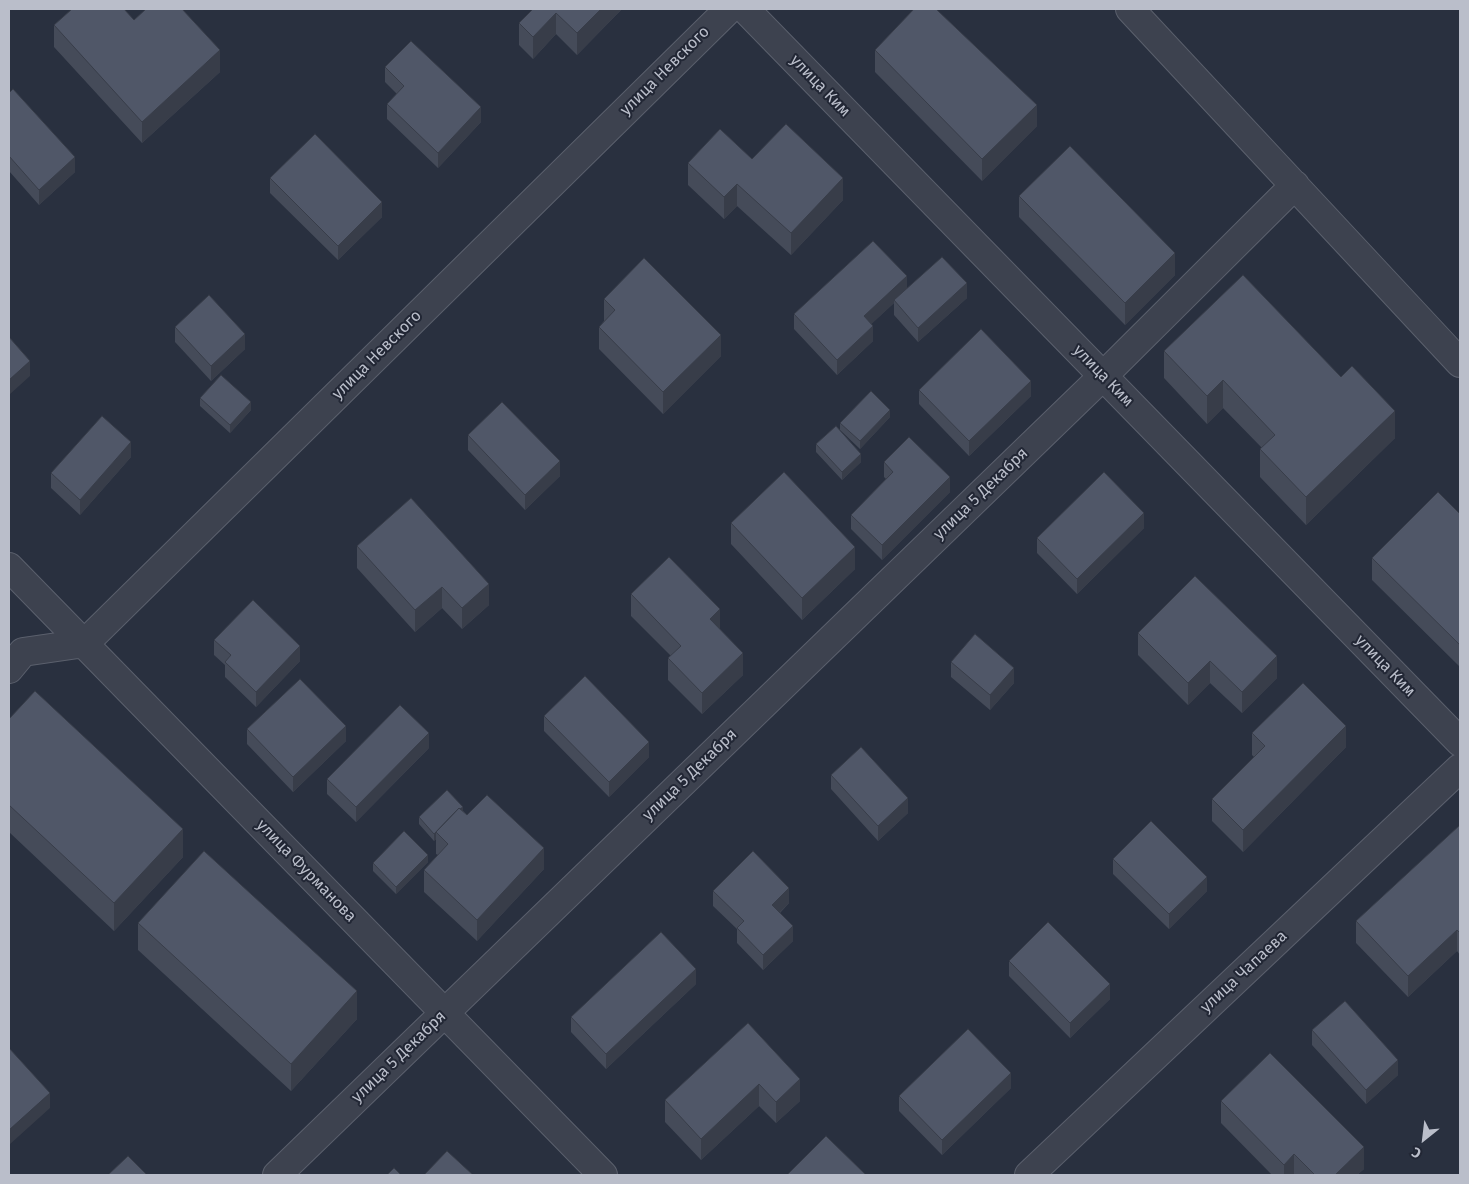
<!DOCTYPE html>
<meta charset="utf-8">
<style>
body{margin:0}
#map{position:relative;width:1469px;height:1184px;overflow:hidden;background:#29303f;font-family:"Fira Sans",sans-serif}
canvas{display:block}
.frame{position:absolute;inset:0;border:10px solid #babeca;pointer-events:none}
.north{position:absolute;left:1399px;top:1114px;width:50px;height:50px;-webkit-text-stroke:4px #222735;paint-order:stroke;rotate:209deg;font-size:14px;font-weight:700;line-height:20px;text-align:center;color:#babeca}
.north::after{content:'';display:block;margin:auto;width:18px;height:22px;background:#babeca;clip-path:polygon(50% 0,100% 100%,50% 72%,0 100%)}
</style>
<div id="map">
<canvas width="1469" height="1184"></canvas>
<div class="frame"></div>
<div class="north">С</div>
</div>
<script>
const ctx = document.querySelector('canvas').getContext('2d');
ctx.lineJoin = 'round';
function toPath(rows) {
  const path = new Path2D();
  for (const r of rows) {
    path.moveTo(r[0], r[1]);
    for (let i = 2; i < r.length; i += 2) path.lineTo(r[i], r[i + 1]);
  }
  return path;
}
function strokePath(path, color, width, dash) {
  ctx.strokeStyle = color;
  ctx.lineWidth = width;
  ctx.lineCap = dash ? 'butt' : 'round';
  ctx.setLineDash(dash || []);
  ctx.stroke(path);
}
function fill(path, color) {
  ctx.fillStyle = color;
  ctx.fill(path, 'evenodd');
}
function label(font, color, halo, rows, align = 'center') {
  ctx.font = font + ' "Fira Sans",sans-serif';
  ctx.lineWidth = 4;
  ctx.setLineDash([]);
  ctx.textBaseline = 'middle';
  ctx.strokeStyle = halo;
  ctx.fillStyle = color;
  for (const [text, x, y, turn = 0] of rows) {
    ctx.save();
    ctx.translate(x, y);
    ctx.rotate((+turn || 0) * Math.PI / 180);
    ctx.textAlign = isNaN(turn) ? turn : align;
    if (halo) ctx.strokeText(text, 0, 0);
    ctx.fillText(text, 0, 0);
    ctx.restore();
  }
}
const minor = toPath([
 [745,9,1460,742],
 [1130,9,1460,363],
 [9,567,603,1175],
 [9,669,23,652,85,643,729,9],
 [277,1175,1103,376,1295,185],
 [1029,1175,1460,768]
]);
strokePath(minor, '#5b606d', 30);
strokePath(minor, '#3d424f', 28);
fill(toPath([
 [533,9,622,9,577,55,556,34,533,59,519,45,519,23],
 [134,20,220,72,142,143,54,47,54,25],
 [875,50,1037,126,982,181,875,72],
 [385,67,481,122,438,168,387,119,387,104,397,94,385,82],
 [9,93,75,172,39,205,9,171],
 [752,159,843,200,791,255,737,206,724,219,688,185,688,163],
 [270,178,382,217,338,260,270,193],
 [1019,196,1175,275,1125,325,1019,217],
 [907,289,967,298,918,342,894,315,894,303,871,324,873,341,837,375,794,329,794,314],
 [604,299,721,356,663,414,599,349,599,327,604,321],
 [175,327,245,349,211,381,175,342],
 [1164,351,1395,438,1306,525,1260,477,1260,449,1262,448,1223,408,1207,424,1164,378],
 [919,390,1031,396,969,456,919,404],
 [200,398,251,410,230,433,200,406],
 [890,417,860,449,840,430,840,423],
 [468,435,560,476,525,510,468,450],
 [816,444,861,462,842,480,816,452],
 [131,457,80,515,51,488,51,473],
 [884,462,950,492,882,560,851,529,851,515,886,479,884,477],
 [1460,514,1460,667,1372,580,1372,558],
 [731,523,855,569,802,620,731,544],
 [1144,528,1077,594,1037,553,1037,538],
 [357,546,489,605,462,629,442,608,415,632,357,568],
 [631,594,720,630,743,675,702,714,668,680,668,658,671,656,631,616],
 [1138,633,1277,678,1242,713,1210,683,1188,705,1138,655],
 [214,640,300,661,256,707,225,677,225,665,214,655],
 [951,662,1014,683,990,710,951,677],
 [544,716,649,757,609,797,544,731],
 [9,719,183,857,114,931,9,832],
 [247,729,346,741,293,792,247,744],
 [1252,733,1346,747,1243,852,1212,821,1212,799,1254,757,1252,755],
 [429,748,356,822,327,794,327,779],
 [831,775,908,813,878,841,831,789],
 [463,811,467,815,544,869,477,941,424,892,424,870,438,855,436,854,436,839,434,841,419,824,419,817],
 [1460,825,1460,955,1457,951,1408,997,1356,943,1356,921],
 [1113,859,1207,891,1169,929,1113,874],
 [428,862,396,894,373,871,373,863],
 [713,891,789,903,780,913,793,941,763,970,737,943,737,929,713,906],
 [138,923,357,1019,291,1091,138,950],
 [1009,961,1110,999,1070,1038,1009,976],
 [696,984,606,1069,571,1032,571,1017],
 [748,1023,800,1101,776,1123,759,1106,701,1160,665,1122,665,1100],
 [1312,1030,1398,1075,1366,1104,1312,1045],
 [1011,1088,942,1155,899,1111,899,1096],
 [1221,1101,1364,1169,1357,1175,1272,1175,1221,1123]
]), '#454b59');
fill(toPath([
 [601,9,622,9,577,55,577,33],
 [556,13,556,34,533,59,533,37],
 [220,50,220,72,142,143,142,122],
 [1037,105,1037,126,982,181,982,159],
 [481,107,481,122,438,168,438,153],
 [75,157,75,172,39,205,39,190],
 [843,178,843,200,791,255,791,233],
 [737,184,737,206,724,219,724,197],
 [382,202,382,217,338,260,338,246],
 [1175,253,1175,275,1125,325,1125,303],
 [907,276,907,291,894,300,894,303,864,331,864,316],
 [967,283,967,298,918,342,918,328],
 [873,326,873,341,837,375,837,360],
 [245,334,245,349,211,381,211,366],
 [721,335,721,356,663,414,663,392],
 [30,361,30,376,9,395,9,380],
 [1223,380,1223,408,1207,424,1207,396],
 [1031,381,1031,396,969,456,969,441],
 [251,402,251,410,230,433,230,425],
 [890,410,890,417,860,449,860,441],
 [1395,411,1395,438,1306,525,1306,497],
 [131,442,131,457,80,515,80,500],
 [861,454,861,462,842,480,842,472],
 [560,461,560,476,525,510,525,495],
 [950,477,950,492,882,560,882,545],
 [1144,513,1144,528,1077,594,1077,579],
 [855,547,855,569,802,620,802,598],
 [489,584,489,605,462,629,462,608],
 [442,587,442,608,415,632,415,610],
 [720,609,720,630,710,619],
 [300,646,300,661,256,707,256,692],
 [743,653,743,675,702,714,702,693],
 [1277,656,1277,678,1242,713,1242,692],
 [1210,661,1210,683,1188,705,1188,683],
 [1014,668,1014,683,990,710,990,695],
 [346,726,346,741,293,792,293,777],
 [1346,726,1346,747,1243,852,1243,830],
 [429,733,429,748,356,822,356,807],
 [649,742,649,757,609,797,609,782],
 [908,798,908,813,878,841,878,826],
 [463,807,463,814,436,832,436,839,434,841,434,834],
 [183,829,183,857,114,931,114,903],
 [544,848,544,869,477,941,477,920],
 [428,855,428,862,396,894,396,887],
 [1207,877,1207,891,1169,929,1169,914],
 [789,888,789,903,772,920,772,905],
 [793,926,793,941,763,970,763,955],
 [1457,930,1457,951,1408,997,1408,976],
 [696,969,696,984,606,1069,606,1054],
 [1110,984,1110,999,1070,1038,1070,1023],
 [357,991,357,1019,291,1091,291,1064],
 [1398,1060,1398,1075,1366,1104,1366,1090],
 [1011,1073,1011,1088,942,1155,942,1140],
 [800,1079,800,1101,776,1123,776,1102],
 [759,1084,759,1106,701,1160,701,1139],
 [50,1093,50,1108,9,1145,9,1130],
 [1364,1147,1364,1169,1357,1175,1335,1175],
 [1294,1154,1294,1175,1284,1175,1284,1165]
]), '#383d49');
const building = toPath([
 [72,9,124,9,134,20,146,9,182,9,220,50,142,122,54,25,72,9],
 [533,9,601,9,577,33,556,13,533,37,519,23,533,9],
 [914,9,936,9,1037,105,982,159,875,50,914,9],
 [411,41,481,107,438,153,387,104,404,86,385,67,411,41],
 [13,89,75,157,39,190,9,156,9,93,13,89],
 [786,124,843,178,791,233,737,184,724,197,688,163,720,129,752,159,786,124],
 [315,134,382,202,338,246,270,178,315,134],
 [1070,146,1175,253,1125,303,1019,196,1070,146],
 [873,241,907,276,864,316,873,326,837,360,794,314,873,241],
 [942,257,967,283,918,328,894,300,942,257],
 [644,258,721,335,663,392,599,327,615,310,604,299,644,258],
 [1243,275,1341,377,1352,366,1395,411,1306,497,1260,449,1275,435,1223,380,1207,396,1164,351,1243,275],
 [209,295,245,334,211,366,175,327,209,295],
 [981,329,1031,381,969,441,919,390,981,329],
 [9,337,30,361,9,380,9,337],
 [221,375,251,402,230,425,200,398,221,375],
 [871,391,890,410,860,441,840,423,871,391],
 [502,402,560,461,525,495,468,435,502,402],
 [102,416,131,442,80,500,51,473,102,416],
 [836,426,861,454,842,472,816,444,836,426],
 [909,437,950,477,882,545,851,515,893,472,884,462,909,437],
 [784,472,855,547,802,598,731,523,784,472],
 [1104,472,1144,513,1077,579,1037,538,1104,472],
 [1438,492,1460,514,1460,645,1372,558,1438,492],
 [411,498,489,584,462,608,442,587,415,610,357,546,411,498],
 [669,557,720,609,710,619,743,653,702,693,668,658,681,646,631,594,669,557],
 [1195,576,1277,656,1242,692,1210,661,1188,683,1138,633,1195,576],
 [253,600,300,646,256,692,225,662,231,655,214,640,253,600],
 [975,634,1014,668,990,695,951,662,975,634],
 [585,676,649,742,609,782,544,716,585,676],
 [300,679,346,726,293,777,247,729,300,679],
 [1303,683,1346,726,1243,830,1212,799,1265,746,1252,733,1303,683],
 [35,691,183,829,114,903,9,805,9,719,35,691],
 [400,705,429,733,356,807,327,779,400,705],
 [861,747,908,798,878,826,831,775,861,747],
 [447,790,463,807,460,809,459,808,434,834,419,817,447,790],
 [487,795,544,848,477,920,424,870,448,844,436,832,459,808,467,815,487,795],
 [1151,821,1207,877,1169,914,1113,859,1151,821],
 [1460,825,1460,933,1457,930,1408,976,1356,921,1460,825],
 [404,831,428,855,396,887,373,863,404,831],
 [204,851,357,991,291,1064,138,923,204,851],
 [753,851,789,888,772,905,793,926,763,955,737,928,744,921,713,891,753,851],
 [1048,922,1110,984,1070,1023,1009,961,1048,922],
 [661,932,696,969,606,1054,571,1017,661,932],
 [1345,1001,1398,1060,1366,1090,1312,1030,1345,1001],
 [748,1023,800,1079,776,1102,759,1084,701,1139,665,1100,748,1023],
 [968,1029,1011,1073,942,1140,899,1096,968,1029],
 [9,1048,50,1093,9,1130,9,1048],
 [1270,1053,1364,1147,1335,1175,1315,1175,1294,1154,1284,1165,1221,1101,1270,1053],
 [826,1136,866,1175,787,1175,826,1136],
 [447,1151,473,1175,424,1175,447,1151],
 [128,1156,147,1175,108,1175,128,1156],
 [394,1168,401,1175,387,1175,394,1168]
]);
fill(building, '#505768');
strokePath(building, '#383d49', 1);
label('16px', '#babeca', '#222735', [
 ["улица Невского",665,71,-45],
 ["улица Ким",820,86,46],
 ["улица Невского",377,355,-45],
 ["улица Ким",1103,376,46],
 ["улица 5 Декабря",981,494,-44],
 ["улица Ким",1385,666,46],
 ["улица 5 Декабря",690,775,-44],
 ["улица Фурманова",306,871,46],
 ["улица Чапаева",1244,972,-43],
 ["улица 5 Декабря",399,1057,-44]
]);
</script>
